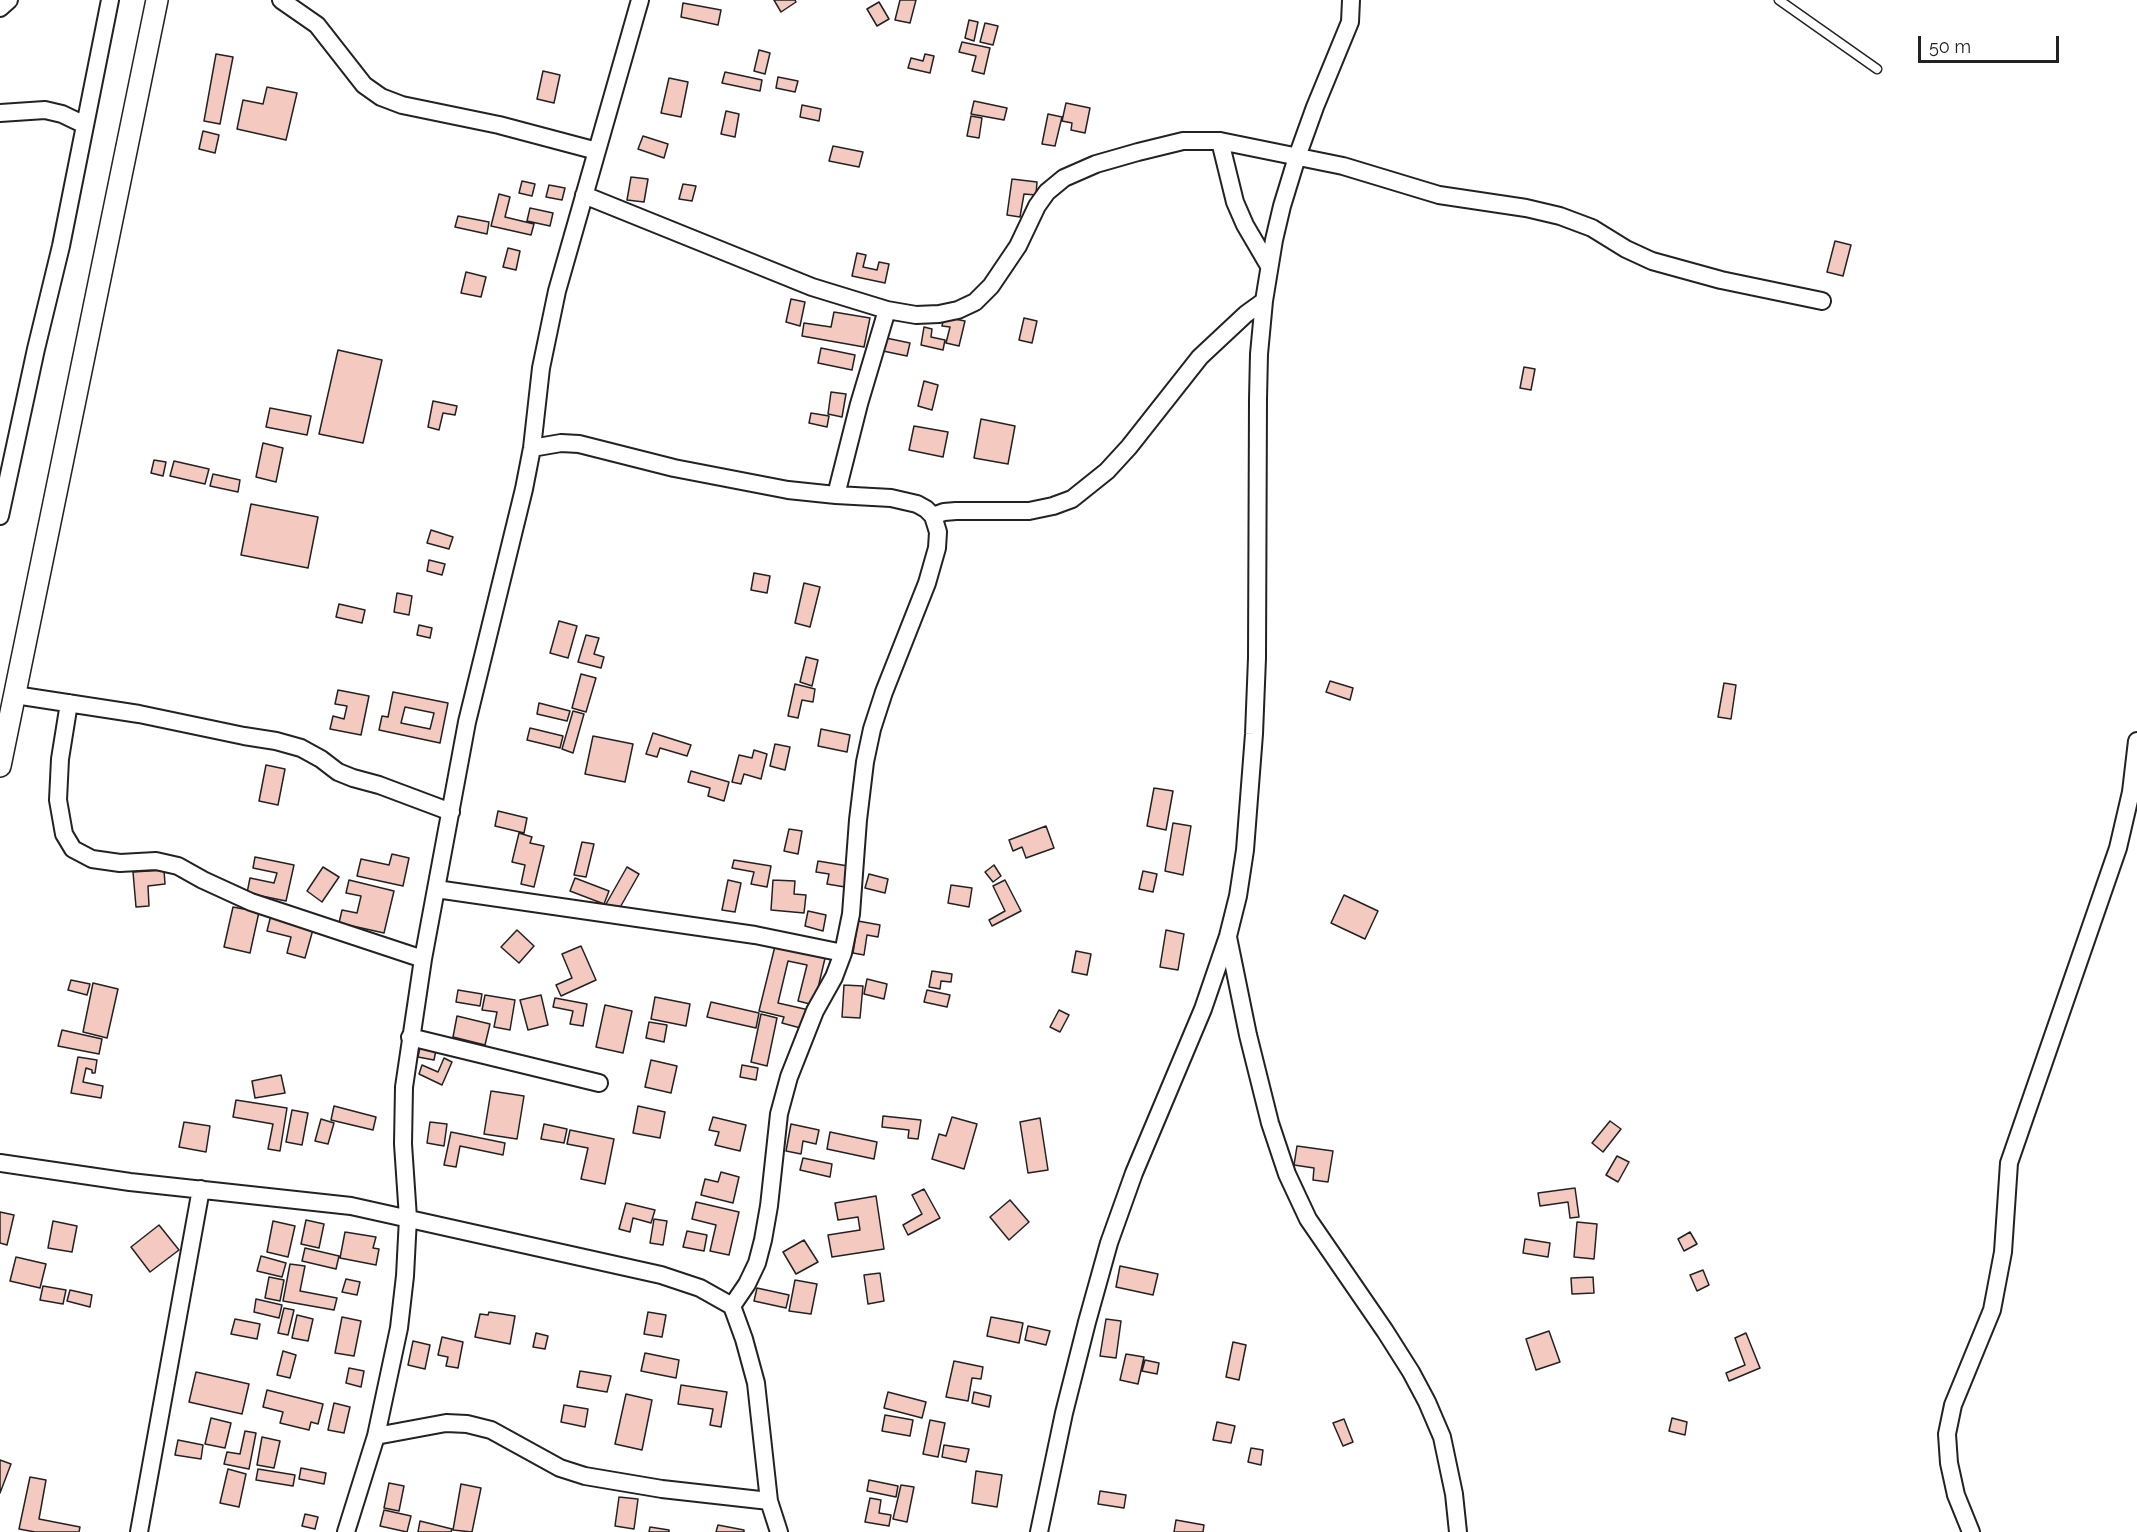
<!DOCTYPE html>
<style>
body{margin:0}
#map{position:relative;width:2137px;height:1532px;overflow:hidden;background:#fff;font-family:Raleway,sans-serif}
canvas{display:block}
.scale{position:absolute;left:1918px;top:36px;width:141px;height:27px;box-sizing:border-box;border:3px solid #222;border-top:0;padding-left:8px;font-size:18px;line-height:21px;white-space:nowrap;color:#222;-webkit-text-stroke:4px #fff;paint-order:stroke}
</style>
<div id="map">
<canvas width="2137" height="1532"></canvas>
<div class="scale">50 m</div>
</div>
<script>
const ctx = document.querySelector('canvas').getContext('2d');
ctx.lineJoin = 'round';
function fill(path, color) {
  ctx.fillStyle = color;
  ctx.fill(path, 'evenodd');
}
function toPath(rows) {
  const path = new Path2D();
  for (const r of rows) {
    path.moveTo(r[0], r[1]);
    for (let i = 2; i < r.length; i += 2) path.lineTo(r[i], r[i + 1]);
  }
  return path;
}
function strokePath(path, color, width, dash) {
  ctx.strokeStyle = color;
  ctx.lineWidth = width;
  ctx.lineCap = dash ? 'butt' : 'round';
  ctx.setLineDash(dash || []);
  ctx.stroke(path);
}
const building = toPath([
 [774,0,795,0,796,2,781,12,774,0],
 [900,0,916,0,910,23,895,20,900,0],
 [879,2,889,19,877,26,867,9,879,2],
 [683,3,721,10,718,25,681,17,683,3],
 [969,20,978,22,974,41,965,38,969,20],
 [985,23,998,26,993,45,980,42,985,23],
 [962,42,990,48,984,74,972,71,976,56,959,52,962,42],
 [759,50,770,53,765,74,754,71,759,50],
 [216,54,233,57,220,124,204,121,216,54],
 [925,54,934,56,930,73,908,68,911,58,923,61,925,54],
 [543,71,560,75,554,103,537,99,543,71],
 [725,72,762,80,760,91,722,83,725,72],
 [778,77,798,81,795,92,776,88,778,77],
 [669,78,688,82,681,117,661,113,669,78],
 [267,87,297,93,286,140,237,129,243,100,263,104,267,87],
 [974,101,1007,108,1004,120,971,114,974,101],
 [1066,103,1090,108,1085,133,1071,130,1072,123,1062,121,1066,103],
 [802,105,821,109,819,121,800,117,802,105],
 [726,111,739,114,735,137,721,134,726,111],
 [1048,114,1062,117,1055,146,1042,144,1048,114],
 [971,116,982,118,979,138,967,136,971,116],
 [203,131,219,135,215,153,199,149,203,131],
 [643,136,668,144,664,158,638,149,643,136],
 [833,146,863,152,859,167,829,161,833,146],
 [631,177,648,179,644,202,627,200,631,177],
 [1012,179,1037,182,1036,195,1024,194,1020,217,1007,215,1012,179],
 [522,181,535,184,532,196,519,193,522,181],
 [683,184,696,186,692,201,679,199,683,184],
 [549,185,565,188,562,200,546,197,549,185],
 [499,194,510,197,505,217,534,224,531,235,491,226,499,194],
 [530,208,553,213,550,226,527,221,530,208],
 [458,216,489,222,487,234,455,227,458,216],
 [1835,241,1851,245,1843,276,1827,272,1835,241],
 [508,248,520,251,516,270,503,267,508,248],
 [857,253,866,255,863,267,877,270,879,262,889,264,885,283,852,276,857,253],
 [466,272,486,277,481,297,461,293,466,272],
 [791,299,805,302,800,326,786,322,791,299],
 [834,312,870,318,864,347,802,336,804,323,831,327,834,312],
 [944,317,965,321,959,346,946,343,950,327,942,326,944,317],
 [1024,318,1037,321,1032,343,1019,340,1024,318],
 [924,327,932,329,931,337,945,340,943,350,921,345,924,327],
 [886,338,910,343,907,356,883,351,886,338],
 [821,348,855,355,852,370,818,363,821,348],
 [338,350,382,360,363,443,319,434,338,350],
 [1524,367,1535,369,1531,390,1520,388,1524,367],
 [924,381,938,385,932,410,918,406,924,381],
 [831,392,846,394,842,417,828,414,831,392],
 [433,401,457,406,455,415,443,413,439,430,428,427,433,401],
 [270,408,311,416,307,435,266,427,270,408],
 [811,413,829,416,827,427,809,423,811,413],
 [981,419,1015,426,1008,464,974,458,981,419],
 [914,426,948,432,943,457,909,450,914,426],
 [263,443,283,448,276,482,256,477,263,443],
 [154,460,166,462,163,476,151,473,154,460],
 [174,461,209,469,205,484,170,476,174,461],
 [213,474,240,480,238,492,210,486,213,474],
 [251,504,318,517,308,568,241,555,251,504],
 [431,530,453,537,449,549,427,543,431,530],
 [429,560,445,564,442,575,427,571,429,560],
 [754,573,770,576,767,593,751,590,754,573],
 [804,583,820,587,810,627,795,623,804,583],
 [397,593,412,596,409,615,394,612,397,593],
 [339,604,365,610,362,623,336,617,339,604],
 [559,621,577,626,568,658,550,653,559,621],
 [419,625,432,628,430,638,417,635,419,625],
 [586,635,599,638,594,654,604,657,601,668,578,662,586,635],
 [806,657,818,660,812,686,800,682,806,657],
 [581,674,596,678,586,712,572,708,581,674],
 [1330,681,1353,688,1350,700,1326,692,1330,681],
 [1724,683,1736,685,1731,719,1718,717,1724,683],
 [795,684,815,689,813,702,802,700,798,718,788,716,795,684],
 [338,690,369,696,361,735,330,729,333,716,344,719,347,706,335,704,338,690],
 [393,692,448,703,440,743,379,730,382,716,388,717,393,692],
 [405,707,434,713,430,729,401,723,405,707],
 [539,703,570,711,567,721,537,714,539,703],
 [573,711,584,714,573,753,562,749,573,711],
 [530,728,563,736,560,748,527,740,530,728],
 [821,729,850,735,847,752,818,746,821,729],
 [653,733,691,745,687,756,660,748,657,757,646,754,653,733],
 [593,736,633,744,625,782,585,774,593,736],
 [775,744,790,747,785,770,770,766,775,744],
 [754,750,767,754,761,779,744,774,741,784,732,782,739,755,752,758,754,750],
 [266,765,285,769,278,805,259,801,266,765],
 [691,771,729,782,724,801,708,796,710,788,688,782,691,771],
 [1154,788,1173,791,1166,830,1147,826,1154,788],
 [498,811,527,818,524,833,495,826,498,811],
 [1173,823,1191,826,1183,875,1165,871,1173,823],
 [1046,826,1054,848,1026,858,1022,847,1013,851,1009,840,1046,826],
 [789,829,802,831,798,854,784,851,789,829],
 [519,833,532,837,530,843,544,846,534,887,521,884,525,865,512,862,519,833],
 [582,842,594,844,586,877,574,875,582,842],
 [392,854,409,858,403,886,357,876,361,859,389,865,392,854],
 [255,857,294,865,286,901,247,893,250,878,274,883,277,873,253,868,255,857],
 [734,860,771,866,767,887,751,884,754,872,732,868,734,860],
 [818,861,848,866,845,887,827,884,829,874,816,872,818,861],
 [994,865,1001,876,993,882,985,872,994,865],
 [323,867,339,877,322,902,307,891,323,867],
 [627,867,639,874,618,911,606,904,627,867],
 [164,870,165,884,148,886,149,906,136,907,133,872,164,870],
 [1143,871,1157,874,1153,892,1139,889,1143,871],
 [869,874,888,879,885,893,865,888,869,874],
 [575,878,609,891,604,904,570,891,575,878],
 [349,880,394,891,384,933,339,923,342,910,357,913,361,896,346,893,349,880],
 [728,880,741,883,735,912,722,910,728,880],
 [773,880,795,881,794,894,806,895,804,913,771,910,773,880],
 [1005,880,1021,911,992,926,989,920,1005,911,993,886,1005,880],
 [951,885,972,888,969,907,948,903,951,885],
 [1344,895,1378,911,1365,939,1331,923,1344,895],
 [233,907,259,912,250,953,224,947,233,907],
 [808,911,826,915,823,931,805,926,808,911],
 [271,915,314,926,305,958,287,953,291,937,267,931,271,915],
 [858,921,880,925,878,937,867,935,864,955,853,953,858,921],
 [517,930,534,946,519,963,501,947,517,930],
 [1166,930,1184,934,1178,970,1160,967,1166,930],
 [776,942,826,954,814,1005,798,1001,807,965,788,961,778,1003,809,1010,804,1029,782,1023,784,1017,759,1011,776,942],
 [581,946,596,980,561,996,556,985,572,978,562,954,581,946],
 [1076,951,1091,954,1087,975,1072,972,1076,951],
 [932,971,952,974,951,982,941,981,940,989,929,987,932,971],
 [867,979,887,984,884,999,864,994,867,979],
 [71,980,90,984,87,995,68,990,71,980],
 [93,983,118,989,107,1038,83,1032,93,983],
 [844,985,863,986,860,1018,842,1017,844,985],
 [458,990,482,994,480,1006,456,1002,458,990],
 [927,990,950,995,947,1007,924,1002,927,990],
 [485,995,515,1000,510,1030,494,1027,497,1012,482,1010,485,995],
 [541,995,548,1025,528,1030,520,1000,541,995],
 [655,997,690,1004,686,1026,651,1019,655,997],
 [555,998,587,1004,583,1026,570,1024,573,1011,553,1007,555,998],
 [711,1002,759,1013,756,1028,707,1017,711,1002],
 [605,1005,632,1011,623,1053,596,1047,605,1005],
 [1059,1010,1069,1015,1060,1032,1050,1027,1059,1010],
 [761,1014,777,1018,767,1066,751,1062,761,1014],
 [457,1016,490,1024,485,1045,453,1037,457,1016],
 [649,1022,667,1025,664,1042,646,1038,649,1022],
 [62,1030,102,1039,99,1054,58,1046,62,1030],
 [420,1047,436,1050,434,1060,418,1057,420,1047],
 [78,1057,97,1060,95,1073,92,1073,92,1070,86,1068,83,1082,103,1086,101,1098,71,1093,78,1057],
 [444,1058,452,1062,442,1085,419,1074,422,1065,438,1072,444,1058],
 [651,1060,677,1066,671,1093,645,1087,651,1060],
 [742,1065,758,1068,756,1080,740,1077,742,1065],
 [281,1075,285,1093,255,1098,252,1081,281,1075],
 [491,1091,524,1096,517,1139,484,1134,491,1091],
 [236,1100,287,1108,280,1151,268,1149,273,1124,233,1117,236,1100],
 [334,1106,376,1117,373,1130,331,1120,334,1106],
 [638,1106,665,1112,660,1138,633,1133,638,1106],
 [292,1110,308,1113,302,1145,286,1142,292,1110],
 [883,1116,921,1120,918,1139,908,1138,909,1130,882,1127,883,1116],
 [713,1117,746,1125,740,1151,715,1145,719,1132,709,1130,713,1117],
 [952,1117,977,1124,964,1169,932,1159,939,1134,946,1136,952,1117],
 [1040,1118,1048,1170,1028,1173,1020,1122,1040,1118],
 [321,1119,334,1123,328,1144,315,1141,321,1119],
 [1610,1121,1621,1129,1603,1152,1592,1143,1610,1121],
 [184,1122,210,1126,206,1152,179,1147,184,1122],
 [430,1122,447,1124,444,1146,427,1143,430,1122],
 [544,1124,567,1129,564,1143,541,1139,544,1124],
 [791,1124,819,1130,816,1144,803,1141,801,1154,786,1151,791,1124],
 [570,1130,614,1139,605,1184,581,1179,588,1148,567,1144,570,1130],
 [451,1132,505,1143,503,1155,460,1146,456,1167,444,1165,451,1132],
 [830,1132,877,1142,874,1159,827,1149,830,1132],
 [1297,1146,1333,1151,1328,1182,1313,1180,1314,1168,1294,1165,1297,1146],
 [1617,1156,1629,1162,1618,1182,1606,1175,1617,1156],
 [803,1158,832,1164,830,1177,800,1170,803,1158],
 [721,1172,739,1177,733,1203,701,1195,705,1179,718,1182,721,1172],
 [1575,1188,1579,1217,1570,1218,1568,1202,1540,1206,1538,1193,1575,1188],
 [924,1189,940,1218,908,1235,903,1225,922,1214,912,1195,924,1189],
 [876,1196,884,1249,832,1257,828,1235,860,1230,858,1217,838,1220,835,1203,876,1196],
 [1010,1200,1029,1222,1009,1240,990,1217,1010,1200],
 [696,1202,739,1212,729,1255,710,1251,716,1225,692,1219,696,1202],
 [626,1203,655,1210,651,1223,633,1218,630,1232,619,1229,626,1203],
 [0,1212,14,1215,7,1245,0,1243,0,1212],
 [654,1219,667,1221,663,1245,650,1243,654,1219],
 [306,1220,324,1224,319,1248,301,1244,306,1220],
 [53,1221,77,1226,72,1252,48,1248,53,1221],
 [273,1221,295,1226,288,1257,267,1252,273,1221],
 [1577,1222,1597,1224,1594,1259,1574,1257,1577,1222],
 [159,1225,179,1250,150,1272,131,1247,159,1225],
 [687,1231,707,1235,704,1251,683,1247,687,1231],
 [345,1232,376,1237,373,1248,379,1249,376,1265,340,1258,345,1232],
 [1690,1232,1697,1244,1684,1251,1678,1239,1690,1232],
 [1525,1239,1550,1243,1548,1257,1523,1253,1525,1239],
 [804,1240,818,1262,796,1274,783,1252,804,1240],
 [305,1248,339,1256,336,1269,302,1261,305,1248],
 [261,1256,286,1263,282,1277,257,1271,261,1256],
 [16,1257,46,1264,40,1288,10,1281,16,1257],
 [290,1264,305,1266,300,1291,337,1298,334,1310,283,1301,290,1264],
 [1120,1266,1158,1274,1153,1295,1116,1287,1120,1266],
 [1703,1270,1709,1285,1697,1291,1690,1275,1703,1270],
 [880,1273,884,1301,868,1304,864,1275,880,1273],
 [269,1277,284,1280,280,1301,265,1298,269,1277],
 [1593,1277,1594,1293,1572,1294,1571,1278,1593,1277],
 [346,1279,360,1282,357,1295,342,1292,346,1279],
 [795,1280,817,1284,811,1314,789,1311,795,1280],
 [43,1286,66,1290,63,1304,40,1300,43,1286],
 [757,1288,789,1295,786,1308,754,1301,757,1288],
 [70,1290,92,1295,90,1307,67,1301,70,1290],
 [256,1299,282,1305,279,1318,254,1312,256,1299],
 [284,1308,294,1310,288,1335,278,1333,284,1308],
 [489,1312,515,1316,510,1344,475,1337,480,1314,488,1315,489,1312],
 [648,1312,666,1315,662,1337,644,1334,648,1312],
 [297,1315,313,1319,308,1341,292,1338,297,1315],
 [342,1317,361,1321,354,1356,335,1353,342,1317],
 [991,1317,1023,1323,1019,1343,987,1336,991,1317],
 [235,1319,260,1324,257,1339,231,1334,235,1319],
 [1106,1319,1121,1321,1116,1358,1100,1356,1106,1319],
 [1028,1326,1050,1331,1046,1345,1025,1340,1028,1326],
 [1549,1331,1560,1362,1536,1370,1526,1339,1549,1331],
 [536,1333,548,1336,545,1349,533,1347,536,1333],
 [1746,1333,1760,1368,1729,1381,1726,1373,1745,1365,1735,1338,1746,1333],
 [442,1337,463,1342,458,1368,446,1366,448,1357,438,1355,442,1337],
 [413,1341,430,1345,425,1369,408,1365,413,1341],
 [1233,1342,1246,1345,1239,1380,1226,1377,1233,1342],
 [283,1351,296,1355,290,1378,277,1375,283,1351],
 [645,1353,679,1360,676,1378,641,1371,645,1353],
 [1126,1354,1144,1357,1138,1384,1120,1380,1126,1354],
 [1145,1360,1159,1363,1157,1374,1142,1371,1145,1360],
 [954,1361,983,1367,981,1379,972,1378,968,1401,946,1397,954,1361],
 [349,1368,364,1371,361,1387,346,1383,349,1368],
 [580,1371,611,1376,607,1392,577,1387,580,1371],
 [196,1372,249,1384,242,1414,189,1402,196,1372],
 [681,1385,727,1392,721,1427,710,1425,713,1409,678,1404,681,1385],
 [267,1390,323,1404,318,1424,311,1422,309,1430,280,1423,283,1412,263,1407,267,1390],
 [888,1392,926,1402,922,1418,884,1408,888,1392],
 [974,1392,991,1396,989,1407,972,1403,974,1392],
 [626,1394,652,1400,642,1450,615,1444,626,1394],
 [334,1403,350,1407,344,1433,328,1430,334,1403],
 [564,1405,588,1409,585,1427,561,1422,564,1405],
 [885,1415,913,1420,910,1436,882,1431,885,1415],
 [211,1418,231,1423,225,1448,205,1444,211,1418],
 [1672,1418,1687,1422,1685,1435,1669,1431,1672,1418],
 [1344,1419,1353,1442,1343,1446,1333,1423,1344,1419],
 [930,1420,945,1423,938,1457,923,1454,930,1420],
 [1217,1422,1235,1426,1231,1443,1213,1440,1217,1422],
 [245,1431,256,1433,249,1469,224,1464,227,1452,240,1454,245,1431],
 [262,1437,280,1441,274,1468,257,1465,262,1437],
 [178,1440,203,1445,201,1459,175,1455,178,1440],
 [944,1445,969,1449,966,1462,942,1457,944,1445],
 [1251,1448,1263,1450,1261,1465,1248,1462,1251,1448],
 [0,1460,11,1464,0,1493,0,1460],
 [301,1468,326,1473,324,1484,299,1479,301,1468],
 [228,1469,246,1474,239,1507,220,1503,228,1469],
 [258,1469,295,1475,293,1486,256,1480,258,1469],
 [976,1471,1002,1475,997,1507,972,1503,976,1471],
 [30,1477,46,1480,39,1519,80,1527,79,1532,35,1532,19,1529,30,1477],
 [869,1480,898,1486,896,1497,867,1491,869,1480],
 [389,1483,404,1486,399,1511,384,1508,389,1483],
 [461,1484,481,1488,472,1532,453,1530,461,1484],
 [901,1485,914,1487,907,1522,893,1519,901,1485],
 [1100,1491,1126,1495,1124,1508,1098,1504,1100,1491],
 [619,1497,638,1499,634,1529,615,1526,619,1497],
 [870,1498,881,1500,879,1513,891,1515,889,1526,865,1522,870,1498],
 [384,1510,411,1516,407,1532,380,1526,384,1510],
 [305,1514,318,1517,315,1529,302,1526,305,1514],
 [1176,1520,1204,1525,1203,1532,1174,1532,1176,1520],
 [420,1521,452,1529,451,1532,418,1532,420,1521],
 [718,1525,744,1530,744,1532,716,1532,718,1525],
 [650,1527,669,1530,669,1532,649,1532,650,1527]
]);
fill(building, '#f3c9c0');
strokePath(building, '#222', 1.5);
const service = toPath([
 [1779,0,1877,69]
]);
const minor = toPath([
 [281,0,317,25,364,85,381,97,402,105,499,125,597,151],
 [0,8,9,0],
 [0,113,45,110,62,114,85,125],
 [1220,141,1235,202,1245,225,1269,266],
 [584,195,812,287,887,310,916,315,939,314,958,310,975,302,991,286,1018,246,1037,206,1047,192,1064,178,1096,164,1138,152,1183,141,1220,141,1343,166,1439,195,1526,208,1560,216,1592,228,1626,249,1652,261,1721,280,1822,301],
 [532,448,561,443,579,444,674,468,788,490,836,495,891,498,917,504,926,509,933,516,938,532,937,548,927,583,884,692,872,729,865,762,858,820,851,914,843,953,834,977,815,1011,789,1077,779,1114,769,1206,763,1240,757,1263,747,1284,732,1306],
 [836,495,859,404,887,310],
 [0,516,36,349,61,246,110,0],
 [933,516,944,512,956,511,1029,511,1053,506,1072,499,1107,471,1129,447,1200,357,1246,314,1264,301],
 [15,695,139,714,244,736,276,741,301,748,321,759,338,772,353,778,379,785,451,812],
 [69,703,60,759,58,800,64,834,73,849,92,859,120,863,156,861,178,866,203,880,251,902,423,959],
 [436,889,755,935,843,953],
 [1228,937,1248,1035,1270,1123,1287,1174,1308,1219,1385,1331,1411,1372,1427,1402,1442,1437,1454,1494,1458,1532],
 [410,1037,599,1083],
 [0,1163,130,1182,351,1206,661,1275,700,1288,732,1306,744,1339,756,1383,769,1501,779,1532],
 [376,1436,446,1423,467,1424,491,1430,560,1468,585,1476,662,1489,769,1501],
 [139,1532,201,1189],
 [346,1532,376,1436,399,1328,405,1276,408,1218,403,1144,404,1087,423,959,467,722,524,489,532,448,541,368,557,291,640,0],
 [1039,1532,1064,1413,1087,1322,1109,1243,1134,1173,1203,1009,1228,936,1238,896,1245,850,1254,734,1257,658,1258,399,1259,354,1264,301,1274,240,1282,206,1297,157,1315,107,1350,22,1351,0],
 [1971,1532,1956,1495,1949,1463,1947,1434,1953,1405,1992,1310,2003,1252,2009,1163,2118,848,2131,792,2137,741]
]);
const tertiary = toPath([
 [0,766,157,0]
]);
strokePath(service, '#222', 11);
strokePath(minor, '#222', 20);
strokePath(tertiary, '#222', 24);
strokePath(service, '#fff', 8);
strokePath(minor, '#fff', 16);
strokePath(tertiary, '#fff', 21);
</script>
